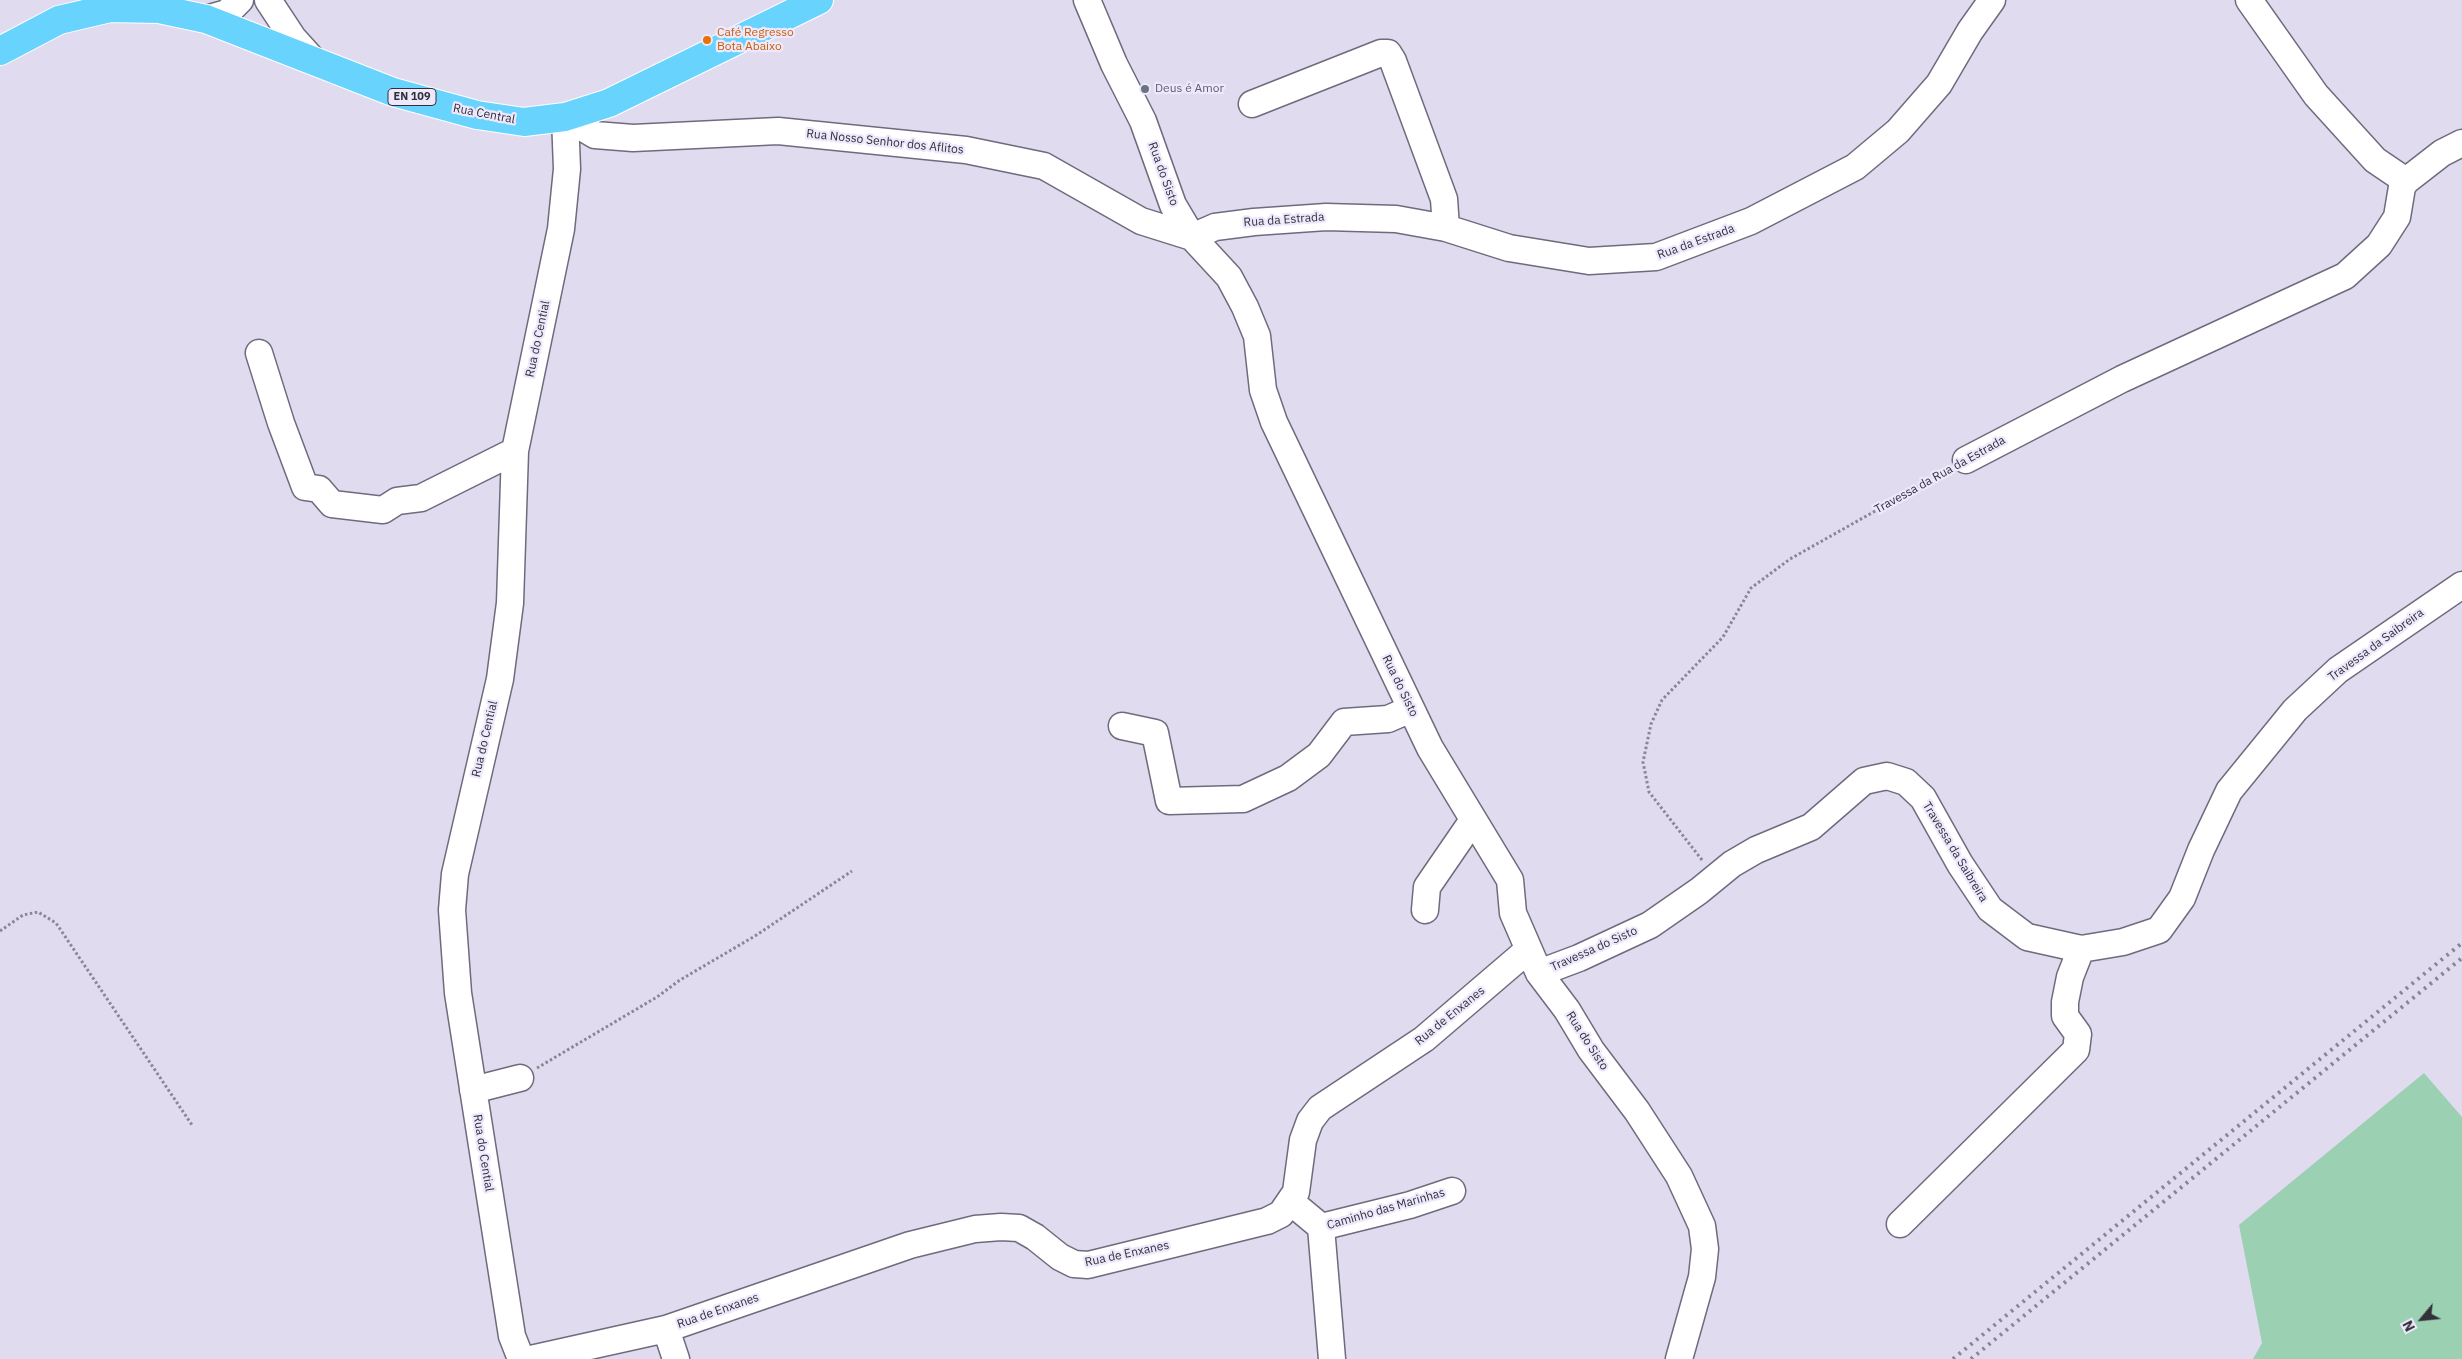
<!DOCTYPE html>
<meta charset="utf-8">
<style>
body{margin:0}
#map{position:relative;width:2462px;height:1359px;overflow:hidden;background:#e1dbf0;font-family:"IBM Plex Sans",sans-serif}
canvas{display:block}
.north{position:absolute;left:2397px;top:1294px;width:50px;height:50px;-webkit-text-stroke:4px #eee8fd;paint-order:stroke;rotate:242deg;font-size:14px;font-weight:700;line-height:20px;text-align:center;color:#323038}
.north::after{content:'';display:block;margin:auto;width:18px;height:22px;background:#323038;clip-path:polygon(50% 0,100% 100%,50% 72%,0 100%)}
</style>
<div id="map">
<canvas width="2462" height="1359"></canvas>
<div class="north">N</div>
</div>
<script>
const ctx = document.querySelector('canvas').getContext('2d');
ctx.lineJoin = 'round';
function fill(path, color) {
  ctx.fillStyle = color;
  ctx.fill(path, 'evenodd');
}
function toPath(rows) {
  const path = new Path2D();
  for (const r of rows) {
    path.moveTo(r[0], r[1]);
    for (let i = 2; i < r.length; i += 2) path.lineTo(r[i], r[i + 1]);
  }
  return path;
}
function strokePath(path, color, width, dash) {
  ctx.strokeStyle = color;
  ctx.lineWidth = width;
  ctx.lineCap = dash ? 'butt' : 'round';
  ctx.setLineDash(dash || []);
  ctx.stroke(path);
}
function label(font, color, halo, rows, align = 'center') {
  ctx.font = font + ' "IBM Plex Sans",sans-serif';
  ctx.lineWidth = 4.5;
  ctx.setLineDash([]);
  ctx.textBaseline = 'middle';
  ctx.strokeStyle = halo;
  ctx.fillStyle = color;
  for (const [text, x, y, turn = 0] of rows) {
    ctx.save();
    ctx.translate(x, y);
    ctx.rotate((+turn || 0) * Math.PI / 180);
    ctx.textAlign = isNaN(turn) ? turn : align;
    if (halo) ctx.strokeText(text, 0, 0);
    ctx.fillText(text, 0, 0);
    ctx.restore();
  }
}
fill(toPath([
 [2424,1073,2462,1117,2462,1359,2253,1359,2262,1343,2239,1225]
]), '#9bd0b3');
const minor = toPath([
 [268,0,293,38,312,59],
 [1087,0,1114,64,1143,121,1173,205,1192,237,1229,277,1245,307,1257,336,1263,390,1274,422,1430,748,1510,880,1513,913,1539,973,1567,1010,1591,1050,1637,1111,1679,1176,1702,1226,1705,1249,1702,1277,1679,1359],
 [2249,0,2316,95,2375,160,2406,181],
 [206,19,227,13,240,0],
 [1252,104,1381,53,1388,53,1393,61,1444,199,1446,228],
 [565,117,595,135,633,138,778,131,966,150,1044,166,1141,221,1192,237,1215,227,1254,222,1326,217,1396,219,1446,228,1509,248,1589,261,1656,257,1751,221,1855,167,1898,131,1939,84,1970,31,1992,0],
 [259,353,281,423,305,487,319,489,332,504,383,510,397,501,421,498,515,451],
 [1966,460,2122,379,2345,276,2379,245,2397,217,2402,187,2406,181,2442,153,2462,143],
 [1122,726,1155,733,1169,801,1243,799,1288,778,1319,755,1344,722,1388,719,1411,709],
 [1425,910,1427,887,1473,820],
 [1539,973,1579,958,1650,925,1699,891,1732,864,1756,850,1811,827,1864,781,1887,776,1906,782,1923,798,1960,864,1990,909,2027,937,2081,949,2123,942,2159,930,2182,898,2201,850,2229,791,2295,710,2338,670,2462,585],
 [473,1090,520,1078],
 [1291,1202,1321,1227,1410,1205,1452,1191],
 [1900,1224,2076,1050,2078,1034,2065,1016,2065,1002,2070,977,2081,949],
 [1321,1227,1332,1359],
 [666,1329,676,1359],
 [521,1359,512,1336,458,993,452,910,455,874,500,679,510,603,515,451,561,229,567,169,565,117],
 [531,1359,666,1329,910,1245,975,1229,1001,1227,1019,1228,1035,1237,1060,1257,1074,1264,1088,1265,1267,1221,1281,1214,1296,1192,1303,1140,1310,1121,1320,1108,1424,1039,1528,950]
]);
const major = toPath([
 [0,51,59,20,110,8,159,9,206,19,393,92,477,115,524,122,565,117,609,103,819,0]
]);
strokePath(minor, '#6f6a7d', 29);
strokePath(major, '#fff', 30);
strokePath(toPath([
 [1702,860,1649,792,1643,762,1651,724,1662,700,1723,637,1751,588,1790,559,1948,470],
 [0,931,23,915,38,912,56,923,192,1125],
 [537,1068,657,997,680,980,755,936,852,871]
]), '#8a8694', 3, [2.5, 2.5]);
strokePath(minor, '#fff', 26);
strokePath(major, '#68d4fe', 28);
strokePath(toPath([
 [1953,1359,2462,943],
 [1971,1359,2462,958]
]), '#898594', 4, [2.5, 5]);
for (const [x, y, r, color] of [
 [707,40,5,"#e8710a"],
 [1145,89,5,"#6b7280"]
]) {
  const dot = new Path2D();
  dot.arc(x, y, r, 0, 2 * Math.PI);
  ctx.fillStyle = color;
  ctx.fill(dot);
  strokePath(dot, '#eee8fd', 2);
}
for (const [x, y, w] of [
 [412,97,48]
]) {
  const box = new Path2D();
  box.roundRect(x - w / 2, y - 8.5, w, 17, 4);
  ctx.fillStyle = '#eee8fd';
  ctx.fill(box);
  strokePath(box, '#323038', 1);
}
label('bold 11px', '#323038', null, [
 ["EN 109",412,97]
]);
label('12px', '#c56008', '#eee8fd', [
 ["Café Regresso",717,33],
 ["Bota Abaixo",717,47]
], 'left');
label('12px', '#5b616d', '#eee8fd', [
 ["Deus é Amor",1155,89]
], 'left');
label('12px', '#323038', '#eee8fd', [
 ["Rua Central",484,114,11],
 ["Rua Nosso Senhor dos Aflitos",885,142,6],
 ["Rua do Sisto",1163,174,70],
 ["Rua da Estrada",1284,220,-4],
 ["Rua da Estrada",1696,242,-20],
 ["Rua do Cential",538,339,-78],
 ["Travessa da Rua da Estrada",1940,475,-29],
 ["Travessa da Saibreira",2376,645,-36],
 ["Rua do Sisto",1400,686,64],
 ["Rua do Cential",485,739,-77],
 ["Travessa da Saibreira",1955,852,59],
 ["Travessa do Sisto",1594,949,-24],
 ["Rua de Enxanes",1450,1016,-39],
 ["Rua do Sisto",1587,1041,57],
 ["Rua do Cential",483,1153,81],
 ["Caminho das Marinhas",1386,1209,-16],
 ["Rua de Enxanes",1127,1254,-12],
 ["Rua de Enxanes",718,1311,-19]
]);
</script>
